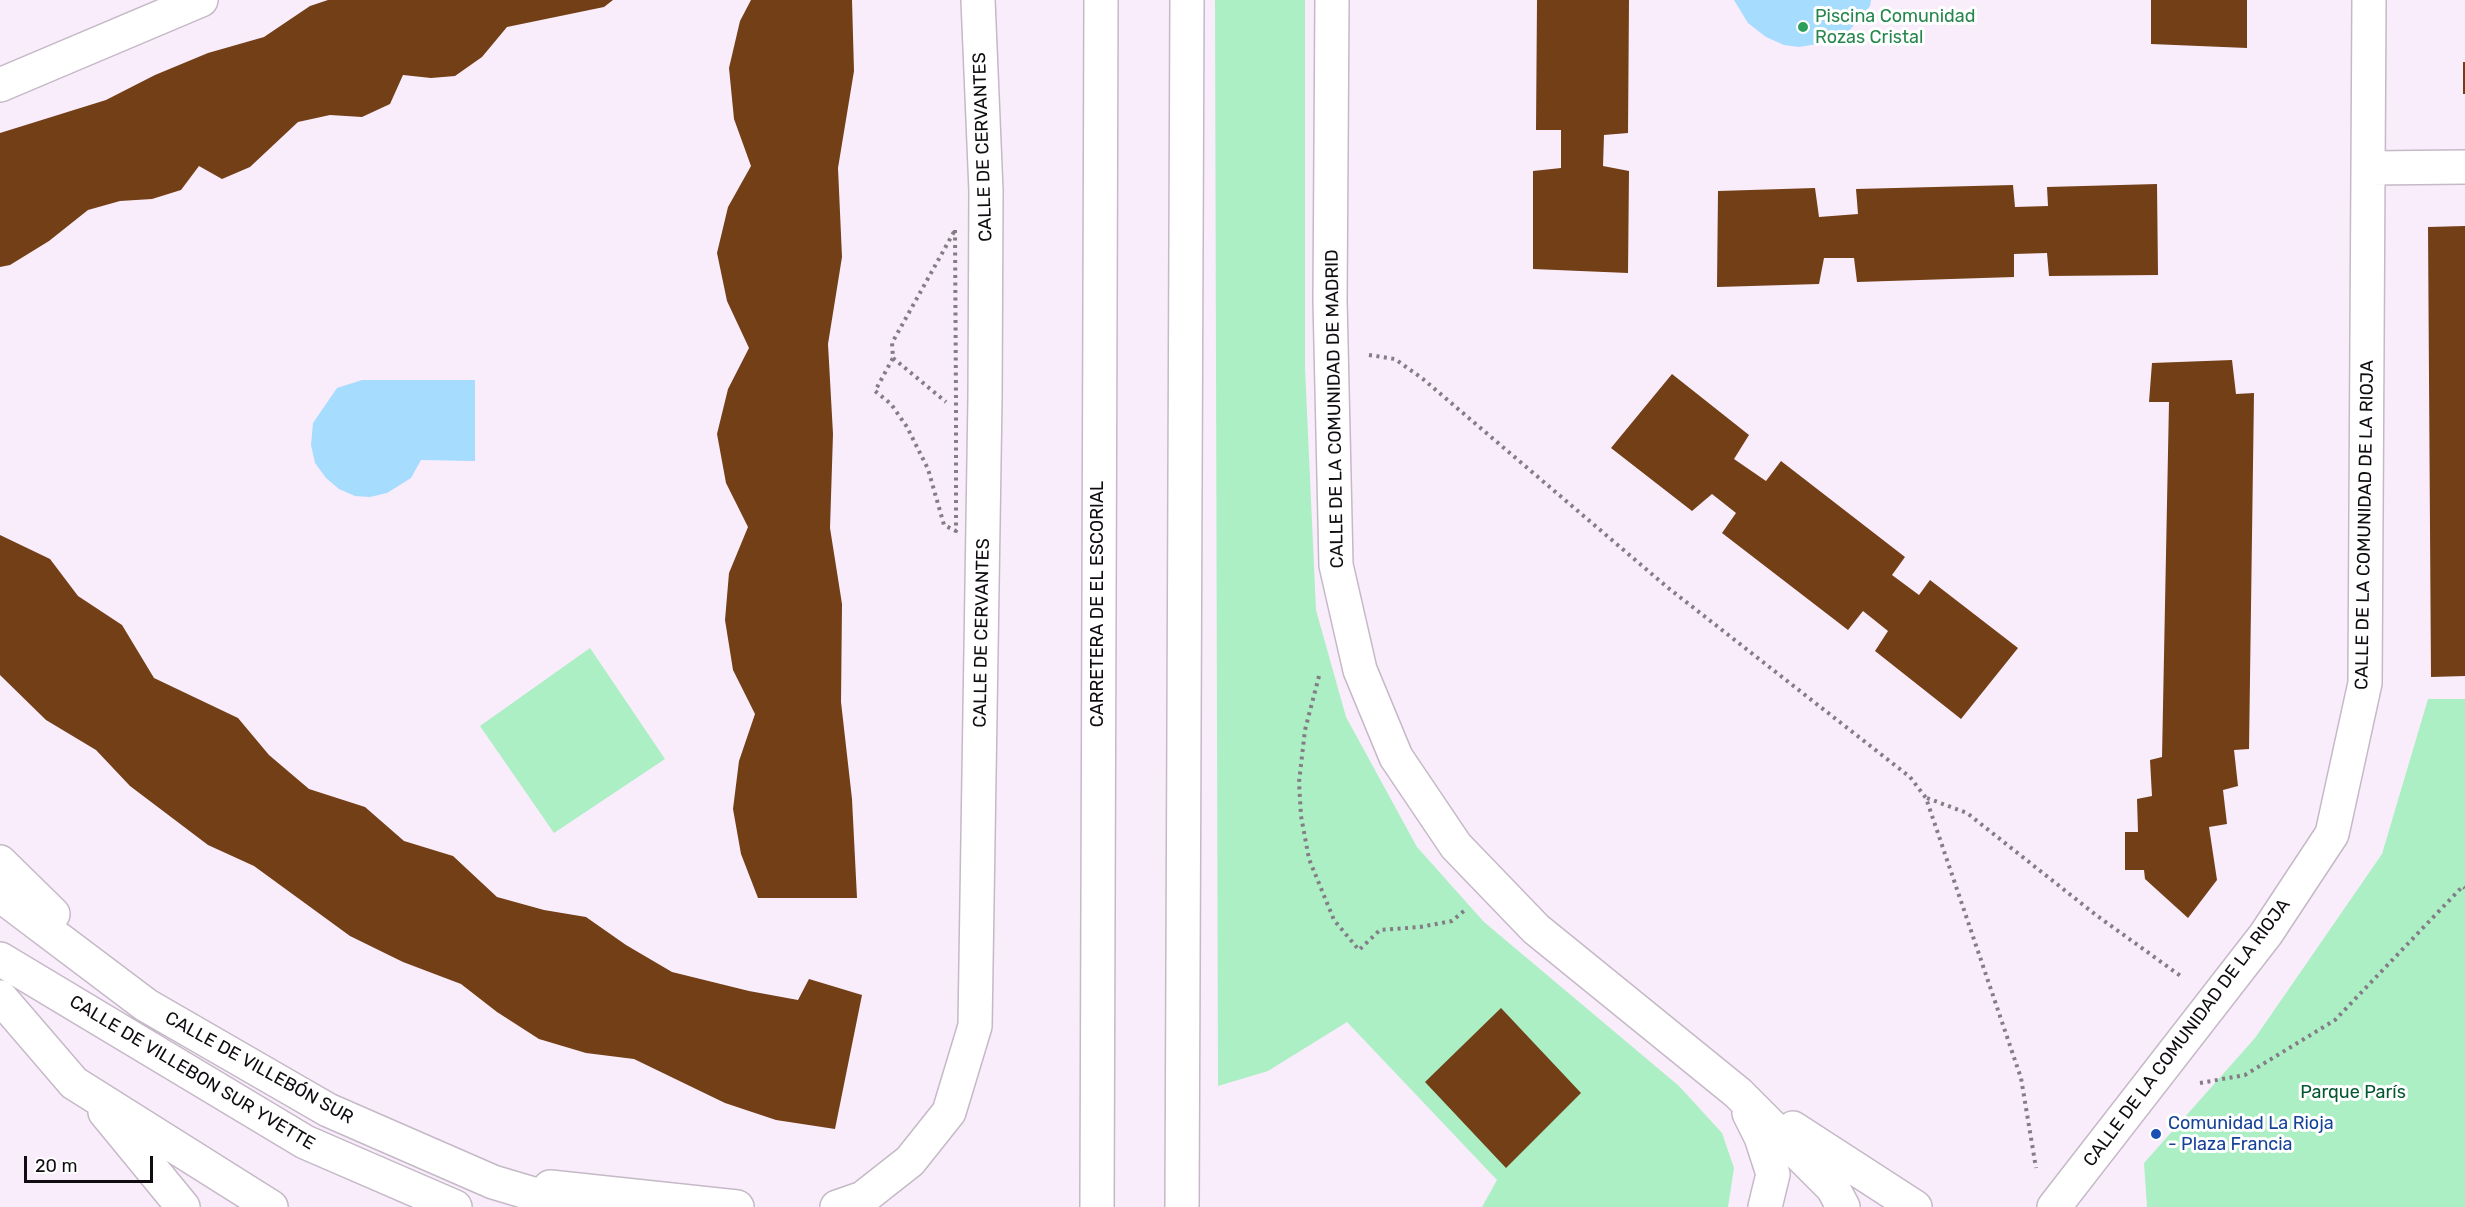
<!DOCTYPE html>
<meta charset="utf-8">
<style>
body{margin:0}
#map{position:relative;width:2465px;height:1207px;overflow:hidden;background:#f9ecfb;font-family:Rubik,sans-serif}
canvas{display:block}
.scale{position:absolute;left:24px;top:1156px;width:129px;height:27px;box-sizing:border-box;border:3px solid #100c11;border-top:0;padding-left:8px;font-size:18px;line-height:21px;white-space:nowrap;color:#100c11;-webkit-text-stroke:4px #fefffe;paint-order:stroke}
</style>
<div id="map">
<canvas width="2465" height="1207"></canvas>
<div class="scale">20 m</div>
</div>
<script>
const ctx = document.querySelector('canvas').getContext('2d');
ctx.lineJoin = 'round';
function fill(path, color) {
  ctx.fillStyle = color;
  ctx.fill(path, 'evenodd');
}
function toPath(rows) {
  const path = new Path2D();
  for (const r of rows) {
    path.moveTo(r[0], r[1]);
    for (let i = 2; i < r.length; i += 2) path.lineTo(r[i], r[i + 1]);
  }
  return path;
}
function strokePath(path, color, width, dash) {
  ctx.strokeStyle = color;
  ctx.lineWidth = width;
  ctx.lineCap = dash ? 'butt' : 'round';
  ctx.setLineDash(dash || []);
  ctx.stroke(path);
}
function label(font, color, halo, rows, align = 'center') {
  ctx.font = font + ' Rubik,sans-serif';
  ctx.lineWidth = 6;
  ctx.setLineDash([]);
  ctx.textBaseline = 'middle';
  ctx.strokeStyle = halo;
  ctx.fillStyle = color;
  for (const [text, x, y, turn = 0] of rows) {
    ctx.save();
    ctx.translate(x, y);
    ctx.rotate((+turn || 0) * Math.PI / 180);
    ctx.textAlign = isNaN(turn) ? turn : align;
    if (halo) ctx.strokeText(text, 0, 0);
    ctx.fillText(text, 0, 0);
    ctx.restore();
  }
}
fill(toPath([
 [1215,0,1305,0,1305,368,1316,610,1346,717,1417,847,1484,922,1679,1086,1722,1133,1734,1168,1728,1207,1482,1207,1497,1180,1347,1022,1268,1071,1218,1086],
 [590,648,665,759,554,833,480,726],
 [2428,699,2465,699,2465,1207,2147,1207,2144,1163,2255,1038,2382,854]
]), '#acefc4');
fill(toPath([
 [1734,0,1871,0,1870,6,1848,32,1829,42,1799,47,1784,45,1766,37,1748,23],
 [362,380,475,380,475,461,421,460,411,478,387,493,370,497,355,496,339,489,326,478,315,463,311,445,313,423,337,388]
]), '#a6dcfd');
fill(toPath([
 [328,0,613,0,604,7,507,27,482,57,455,76,431,78,403,75,390,104,362,117,330,115,298,122,250,167,222,179,199,166,181,190,152,199,120,201,88,210,49,241,10,265,0,267,0,133,106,100,155,75,208,53,264,37,310,6],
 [751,0,852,0,854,71,838,168,842,257,828,344,833,434,830,528,842,604,841,702,852,799,857,898,758,898,741,854,733,809,739,761,755,714,733,670,725,620,729,573,748,527,726,483,717,434,728,389,749,348,727,301,717,253,728,207,751,166,734,119,729,68,740,21],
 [1537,0,1629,0,1628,133,1604,135,1603,166,1629,171,1628,273,1533,269,1533,171,1561,168,1561,130,1536,130],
 [2151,0,2247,0,2247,48,2151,44],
 [2463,62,2465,62,2465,94,2463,94],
 [2157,184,2158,275,2049,276,2047,253,2014,254,2014,277,1857,282,1854,258,1824,258,1819,284,1717,287,1718,191,1815,188,1819,217,1858,214,1856,189,2013,185,2015,207,2048,206,2047,187],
 [2465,226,2465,676,2431,677,2428,227],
 [2232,360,2236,394,2254,393,2249,749,2234,750,2238,786,2223,790,2227,824,2209,827,2217,880,2188,918,2145,879,2144,870,2125,870,2125,832,2138,832,2137,799,2152,796,2150,760,2162,757,2169,402,2149,402,2152,363],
 [1672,374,1749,435,1734,459,1766,481,1781,461,1905,557,1892,575,1919,595,1930,580,2018,648,1961,719,1875,651,1888,631,1863,611,1848,630,1722,533,1736,513,1712,494,1692,511,1611,448],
 [0,535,50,559,78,596,122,625,154,678,238,718,269,755,309,789,365,807,404,841,453,856,497,897,544,910,586,917,626,945,672,972,749,991,798,1000,809,979,862,995,835,1129,776,1120,725,1103,634,1059,586,1053,539,1039,497,1012,461,984,403,962,350,936,254,866,208,845,130,786,96,750,46,720,0,675],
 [1501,1008,1581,1093,1506,1168,1425,1082]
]), '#733f16');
const minor = toPath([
 [1332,0,1330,300,1336,565,1360,670,1396,757,1456,846,1536,929,1738,1093,1833,1188,1843,1207],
 [0,85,201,0],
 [2370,168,2465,167],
 [0,862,53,914],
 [0,895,146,1005,328,1110,493,1182,577,1207],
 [0,959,305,1142,455,1207],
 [1749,1113,1761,1137,1773,1174,1765,1207],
 [1793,1128,1915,1207],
 [550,1187,737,1207],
 [837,1207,863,1198,910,1161,949,1112,975,1026,985,398,986,191,978,0],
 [2054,1207,2266,934,2332,834,2365,683,2369,0]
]);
const highway = toPath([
 [0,997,74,1083,271,1207],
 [105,1112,183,1207],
 [1097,1207,1101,0],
 [1182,1207,1187,0]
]);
strokePath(minor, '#c5b9c7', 36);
strokePath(highway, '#c5b9c7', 36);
strokePath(toPath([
 [955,230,956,402,956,531,944,525,928,469,907,427,891,404,875,391,893,358,892,343,955,230],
 [1369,355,1395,359,1423,379,1667,587,1910,777,1926,798,2021,1078,2036,1168],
 [893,358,946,402],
 [1319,676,1305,730,1299,782,1301,816,1309,859,1334,920,1359,950,1380,930,1420,927,1452,921,1465,910],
 [1927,798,1967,813,2096,915,2182,977],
 [2200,1083,2245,1075,2335,1020,2463,886,2465,888]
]), '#847c86', 4, [3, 4.5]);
strokePath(minor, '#fff', 33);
strokePath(highway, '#fff', 33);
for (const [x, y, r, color] of [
 [1803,27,6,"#2e9e5b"],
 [2156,1134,6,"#1a4fb4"]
]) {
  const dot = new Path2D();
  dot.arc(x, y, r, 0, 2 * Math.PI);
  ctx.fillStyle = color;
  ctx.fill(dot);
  strokePath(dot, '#fefffe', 2);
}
label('18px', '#27864d', '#fefffe', [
 ["Piscina Comunidad",1815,17],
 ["Rozas Cristal",1815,38]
], 'left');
label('18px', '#100c11', '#fefffe', [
 ["CALLE DE CERVANTES",983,147,-92],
 ["CALLE DE LA COMUNIDAD DE MADRID",1335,409,-91],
 ["CALLE DE LA COMUNIDAD DE LA RIOJA",2365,525,-89],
 ["CARRETERA DE EL ESCORIAL",1098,604,-90],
 ["CALLE DE CERVANTES",982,633,-89],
 ["CALLE DE LA COMUNIDAD DE LA RIOJA",2187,1033,-53],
 ["CALLE DE VILLEBÓN SUR",259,1068,29],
 ["CALLE DE VILLEBON SUR YVETTE",192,1073,31]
]);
label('18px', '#035731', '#fefffe', [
 ["Parque París",2353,1093]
]);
label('18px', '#164399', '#fefffe', [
 ["Comunidad La Rioja",2168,1124],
 ["- Plaza Francia",2168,1145]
], 'left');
</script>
